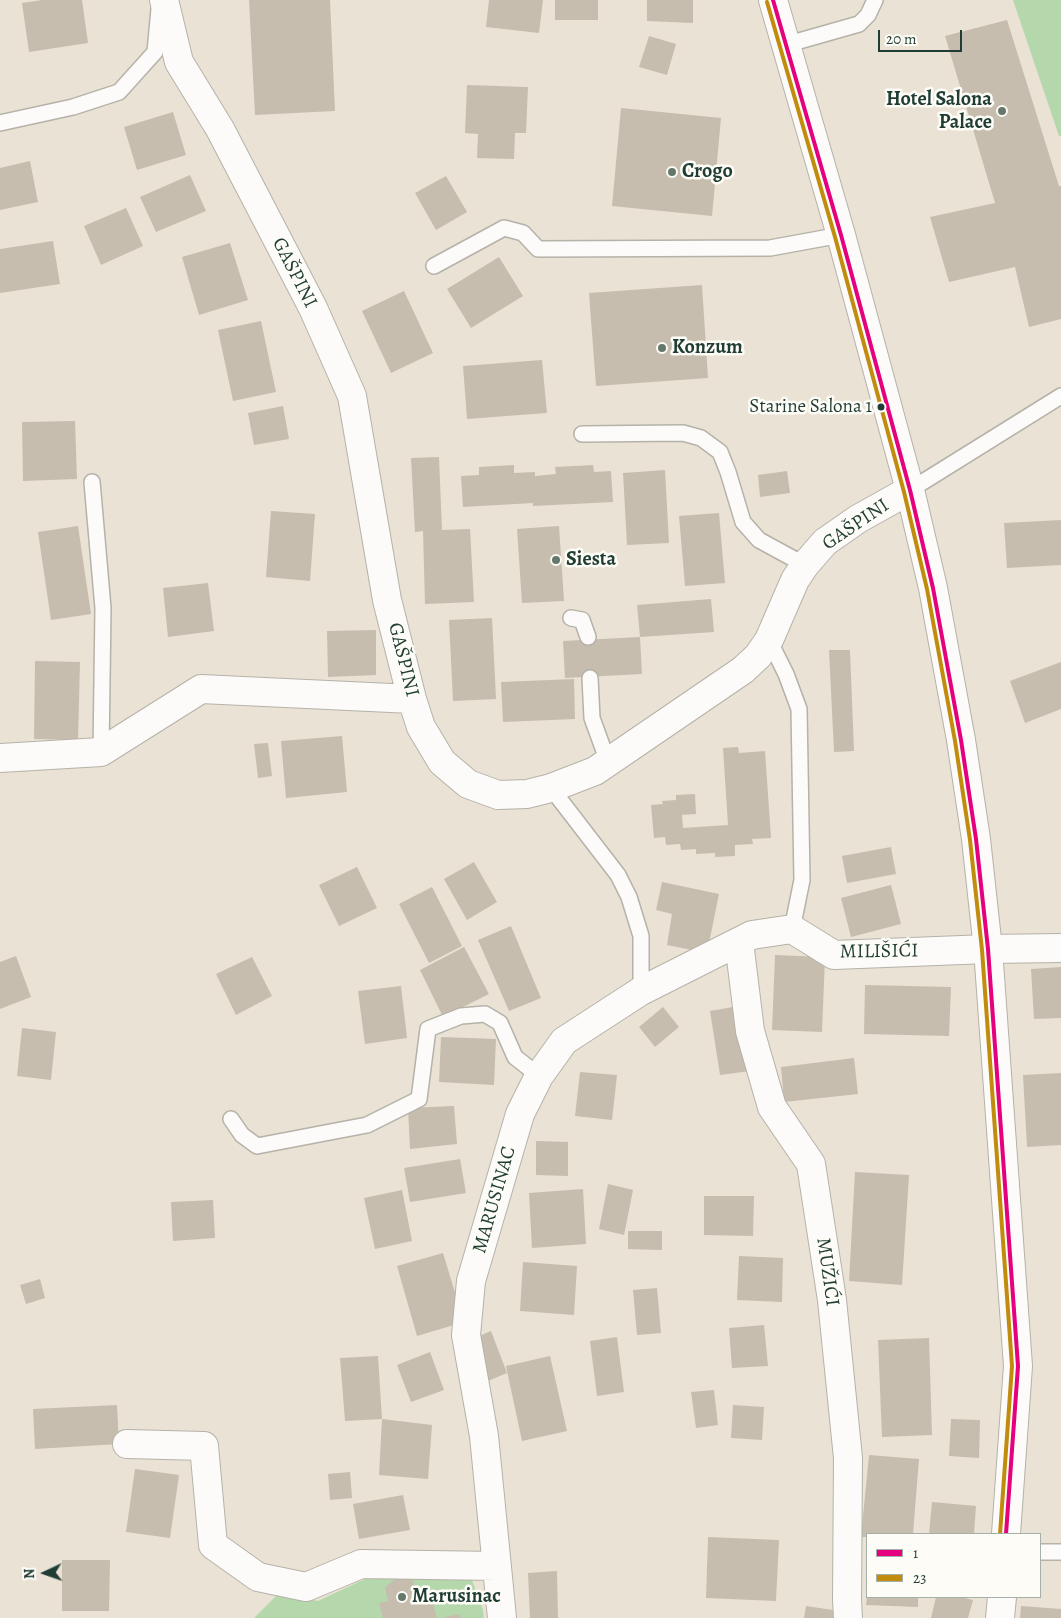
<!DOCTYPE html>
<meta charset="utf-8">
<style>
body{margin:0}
#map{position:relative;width:1061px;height:1618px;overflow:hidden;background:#eae2d4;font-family:Alegreya,serif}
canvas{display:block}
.legend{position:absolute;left:866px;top:1533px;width:175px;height:65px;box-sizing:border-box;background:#fdfcf7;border:1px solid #a4b0a9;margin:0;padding:6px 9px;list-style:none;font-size:15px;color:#1f3d34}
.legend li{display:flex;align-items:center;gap:10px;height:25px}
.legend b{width:25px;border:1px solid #a4b0a9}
.north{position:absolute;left:20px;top:1548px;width:50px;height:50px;-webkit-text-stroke:4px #fdfcf7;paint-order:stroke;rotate:267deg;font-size:14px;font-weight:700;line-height:20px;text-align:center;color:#1f3d34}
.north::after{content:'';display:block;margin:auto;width:18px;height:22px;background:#1f3d34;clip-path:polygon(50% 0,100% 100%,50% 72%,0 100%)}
.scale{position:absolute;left:878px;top:30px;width:84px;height:22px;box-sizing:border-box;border:2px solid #1f3d34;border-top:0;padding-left:6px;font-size:15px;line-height:18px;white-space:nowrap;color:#1f3d34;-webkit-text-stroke:4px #fdfcf7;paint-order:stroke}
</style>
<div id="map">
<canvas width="1061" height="1618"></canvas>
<ul class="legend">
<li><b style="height:6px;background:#e5007d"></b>1</li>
<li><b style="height:6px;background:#c18c0d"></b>23</li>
</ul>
<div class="north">N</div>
<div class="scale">20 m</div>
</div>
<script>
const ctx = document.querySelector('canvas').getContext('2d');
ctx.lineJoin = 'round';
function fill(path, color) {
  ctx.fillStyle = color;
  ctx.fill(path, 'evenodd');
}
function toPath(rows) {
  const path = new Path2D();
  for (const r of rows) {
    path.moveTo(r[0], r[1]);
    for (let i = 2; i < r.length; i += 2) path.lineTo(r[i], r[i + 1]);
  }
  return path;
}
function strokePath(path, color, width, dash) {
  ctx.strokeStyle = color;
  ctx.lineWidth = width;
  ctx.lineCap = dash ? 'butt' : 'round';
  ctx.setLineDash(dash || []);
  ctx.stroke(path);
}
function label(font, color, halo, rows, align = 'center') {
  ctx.font = font + ' Alegreya,serif';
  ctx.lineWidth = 5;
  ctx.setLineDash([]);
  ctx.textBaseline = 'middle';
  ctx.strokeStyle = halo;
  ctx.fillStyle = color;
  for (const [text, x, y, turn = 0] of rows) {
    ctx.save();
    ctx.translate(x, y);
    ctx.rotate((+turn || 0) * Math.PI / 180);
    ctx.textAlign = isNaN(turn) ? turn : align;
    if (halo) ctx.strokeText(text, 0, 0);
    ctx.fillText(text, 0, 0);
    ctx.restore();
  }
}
fill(toPath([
 [1013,0,1061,0,1061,136,1059,136],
 [405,1575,472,1580,483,1610,484,1618,254,1618,279,1593,318,1601,367,1578]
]), '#b4d7ab');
fill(toPath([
 [42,0,82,0,88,43,29,52,22,3],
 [249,0,330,0,335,111,255,115],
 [489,0,543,0,539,33,486,27],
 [555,0,598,0,598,20,555,20],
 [647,0,693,0,693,23,647,21],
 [1007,20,1059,186,1061,186,1061,319,1029,327,1015,267,949,282,930,217,995,203,945,36],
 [649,36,676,44,667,75,639,67],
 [467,85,528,87,526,133,515,133,514,159,477,158,478,134,465,133],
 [621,108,721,118,712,216,612,206],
 [173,112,186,155,137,170,124,127],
 [30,161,38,202,0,210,0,168],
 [190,175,206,211,156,232,140,197],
 [446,176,467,212,436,230,415,193],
 [126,208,143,246,101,265,84,226],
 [53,241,60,284,0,293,0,249],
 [230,243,248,300,199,315,182,257],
 [499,257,523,296,471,328,447,289],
 [702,285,708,378,596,386,589,293],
 [404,291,433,353,391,373,362,311],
 [261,321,276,392,233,401,218,330],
 [542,360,547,413,467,419,463,366],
 [283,406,289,439,254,445,248,413],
 [75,421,77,479,23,481,22,422],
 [439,457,442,530,470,529,474,602,425,604,423,531,415,532,411,458],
 [514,465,514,473,535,472,535,476,556,474,555,467,593,465,594,472,611,471,613,502,533,506,533,503,463,507,461,476,479,475,479,467],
 [665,470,669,543,627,545,623,473],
 [787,471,790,493,760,497,758,475],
 [271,511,315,514,310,581,266,577],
 [719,513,725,583,685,586,679,516],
 [1061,520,1061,565,1007,568,1004,523],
 [78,526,91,614,51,620,38,532],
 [559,526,564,601,522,603,517,529],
 [208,583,214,631,168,637,163,588],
 [711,599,714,632,640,637,637,605],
 [492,618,496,699,453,701,449,620],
 [376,630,376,675,328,677,327,631],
 [640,637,642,674,565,678,563,641],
 [829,650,850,650,854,751,834,752],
 [35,661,80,662,78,740,34,739],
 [1061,662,1061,709,1025,723,1010,681],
 [574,679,575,719,503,722,501,682],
 [342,736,347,792,286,798,281,741],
 [268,743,272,776,258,778,254,744],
 [738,747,739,753,765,751,771,838,752,839,753,844,735,845,735,856,715,857,715,853,696,854,696,849,681,850,680,844,666,845,665,837,654,838,651,805,663,804,662,801,676,800,676,795,695,794,696,814,682,815,683,828,728,825,723,748],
 [891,847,896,874,847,883,842,856],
 [474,862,497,902,467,920,444,879],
 [357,867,377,908,339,926,319,885],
 [662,882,719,894,707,953,667,945,672,914,656,910],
 [891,885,901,924,851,937,841,898],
 [432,887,462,946,429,963,399,904],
 [511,926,541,998,509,1011,478,940],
 [464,947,489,994,443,1017,420,970],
 [775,955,825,957,822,1032,772,1030],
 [16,956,31,997,0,1009,0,962],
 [252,957,272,996,236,1015,216,974],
 [1061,967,1061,1018,1034,1019,1031,969],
 [865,985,951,987,949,1036,864,1034],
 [401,986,407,1038,365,1044,358,991],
 [739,1006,750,1071,720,1075,710,1011],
 [663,1007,679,1027,655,1047,639,1027],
 [22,1028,56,1032,51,1080,17,1076],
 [441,1037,496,1039,494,1085,439,1082],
 [854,1058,858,1094,784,1102,781,1067],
 [580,1072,617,1075,612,1120,575,1116],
 [1061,1073,1061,1145,1027,1147,1023,1075],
 [454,1106,457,1144,410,1149,408,1108],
 [536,1141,568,1142,568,1176,536,1175],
 [460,1159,466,1193,410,1202,404,1168],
 [855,1172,909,1175,902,1285,849,1281],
 [608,1184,633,1190,624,1235,599,1229],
 [583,1189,586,1244,532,1248,529,1193],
 [402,1190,412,1241,375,1249,364,1198],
 [704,1196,754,1196,753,1236,704,1235],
 [213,1200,215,1238,173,1241,171,1202],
 [628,1231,662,1231,662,1250,628,1249],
 [443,1253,464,1322,417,1336,397,1266],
 [739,1256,783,1258,782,1302,737,1300],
 [523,1262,577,1266,574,1315,520,1311],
 [40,1279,45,1298,26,1304,20,1285],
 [657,1288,661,1333,637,1335,633,1290],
 [764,1325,768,1366,732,1368,729,1328],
 [491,1331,507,1373,488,1381,472,1339],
 [617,1337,624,1392,597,1396,590,1341],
 [929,1338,932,1435,882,1437,878,1340],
 [430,1352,444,1390,411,1402,397,1365],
 [378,1356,382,1419,345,1421,340,1358],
 [550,1356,567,1431,522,1441,506,1366],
 [714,1390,718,1425,696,1428,691,1392],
 [117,1405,119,1444,35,1449,33,1409],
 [733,1405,764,1407,762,1440,731,1438],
 [382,1419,432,1425,428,1479,379,1475],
 [951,1419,980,1420,979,1458,949,1456],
 [869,1455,919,1459,913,1534,867,1534,867,1537,861,1537],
 [135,1469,179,1475,170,1538,126,1532],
 [350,1472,352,1498,330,1500,328,1474],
 [403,1495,410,1530,359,1539,353,1504],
 [932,1502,976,1506,974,1534,929,1534],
 [708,1537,779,1540,776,1601,706,1598],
 [62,1560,110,1560,109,1611,62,1611],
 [557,1571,558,1618,530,1618,528,1573],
 [397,1578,413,1580,417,1594,429,1591,437,1618,383,1618,379,1603,388,1601,385,1587],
 [867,1597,918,1597,918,1607,866,1605],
 [936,1597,961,1597,973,1600,968,1618,931,1618],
 [806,1606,840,1611,839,1618,804,1618],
 [1021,1606,1061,1609,1061,1618,1020,1618],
 [460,1614,461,1618,445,1618,445,1617]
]), '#c7bdaf');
const service = toPath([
 [785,45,859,24,868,15,875,0],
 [0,123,73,107,119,92,155,52,159,9],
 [434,266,504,228,523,233,538,249,770,248,841,235],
 [582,434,683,433,701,438,720,452,728,472,743,522,759,540,805,565],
 [92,482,103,608,101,752],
 [910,490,1061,396],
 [571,618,582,620,588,637],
 [769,640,786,674,799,709,802,880,792,929],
 [590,678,592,718,608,762],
 [551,788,618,875,629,897,641,936,641,991],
 [231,1119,242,1135,257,1146,367,1125,419,1099,428,1029,461,1016,485,1014,500,1023,515,1057,539,1076],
 [1040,1552,1061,1552]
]);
const minor = toPath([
 [164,0,179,62,220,129,313,308,352,396,387,600,412,699,421,727,442,762,468,784,498,795,527,794,551,788,595,771,743,670,758,656,769,640,795,580,805,565,825,542,858,519,910,490],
 [0,758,101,752,201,689,412,699],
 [739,942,750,1031,772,1107,811,1164,832,1300,848,1458,847,1600,848,1618],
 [127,1444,204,1446,213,1545,258,1577,306,1587,361,1564,497,1566],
 [502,1618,484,1436,466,1335,471,1281,520,1114,539,1076,564,1041,641,991,752,935,792,929,834,955,988,949,1061,948]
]);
const tertiary = toPath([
 [773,0,841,235,910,490,933,588,961,740,976,839,988,949,1018,1366,1006,1534],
 [1000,1618,1002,1597]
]);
strokePath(service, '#b5b2a9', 18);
strokePath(minor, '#b5b2a9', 30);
strokePath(tertiary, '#b5b2a9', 30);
strokePath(service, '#fcfbf9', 15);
strokePath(minor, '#fcfbf9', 28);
strokePath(tertiary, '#fcfbf9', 28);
strokePath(toPath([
 [773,0,841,235,910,490,933,588,961,740,976,839,988,949,1018,1366,1006,1534]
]), '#e5007d', 4);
strokePath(toPath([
 [767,2,835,237,904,492,927,589,955,741,970,840,982,950,1012,1366,1000,1534]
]), '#c18c0d', 4);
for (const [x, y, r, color] of [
 [1002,111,5,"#66776c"],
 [672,172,5,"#66776c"],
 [662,348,5,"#66776c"],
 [881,407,4.5,"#1f3d34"],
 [556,560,5,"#66776c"],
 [402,1597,5,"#66776c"]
]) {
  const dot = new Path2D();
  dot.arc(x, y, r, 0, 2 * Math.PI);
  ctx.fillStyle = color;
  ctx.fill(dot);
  strokePath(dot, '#fdfcf7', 2);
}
label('19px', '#1f3d34', '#fdfcf7', [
 ["Starine Salona 1",872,407]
], 'right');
label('bold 20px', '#1f3d34', '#fdfcf7', [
 ["Hotel Salona",992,100,"right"],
 ["Palace",992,123,"right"],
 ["Crogo",682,172],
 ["Konzum",672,348],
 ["Siesta",566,560],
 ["Marusinac",412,1597]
], 'left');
label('20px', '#1f3d34', '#fdfcf7', [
 ["GAŠPINI",294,273,63],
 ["GAŠPINI",856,525,-34],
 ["GAŠPINI",403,660,76],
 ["MILIŠIĆI",879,952,-1],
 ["MARUSINAC",495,1200,-74],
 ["MUŽIĆI",827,1272,82]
]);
</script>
